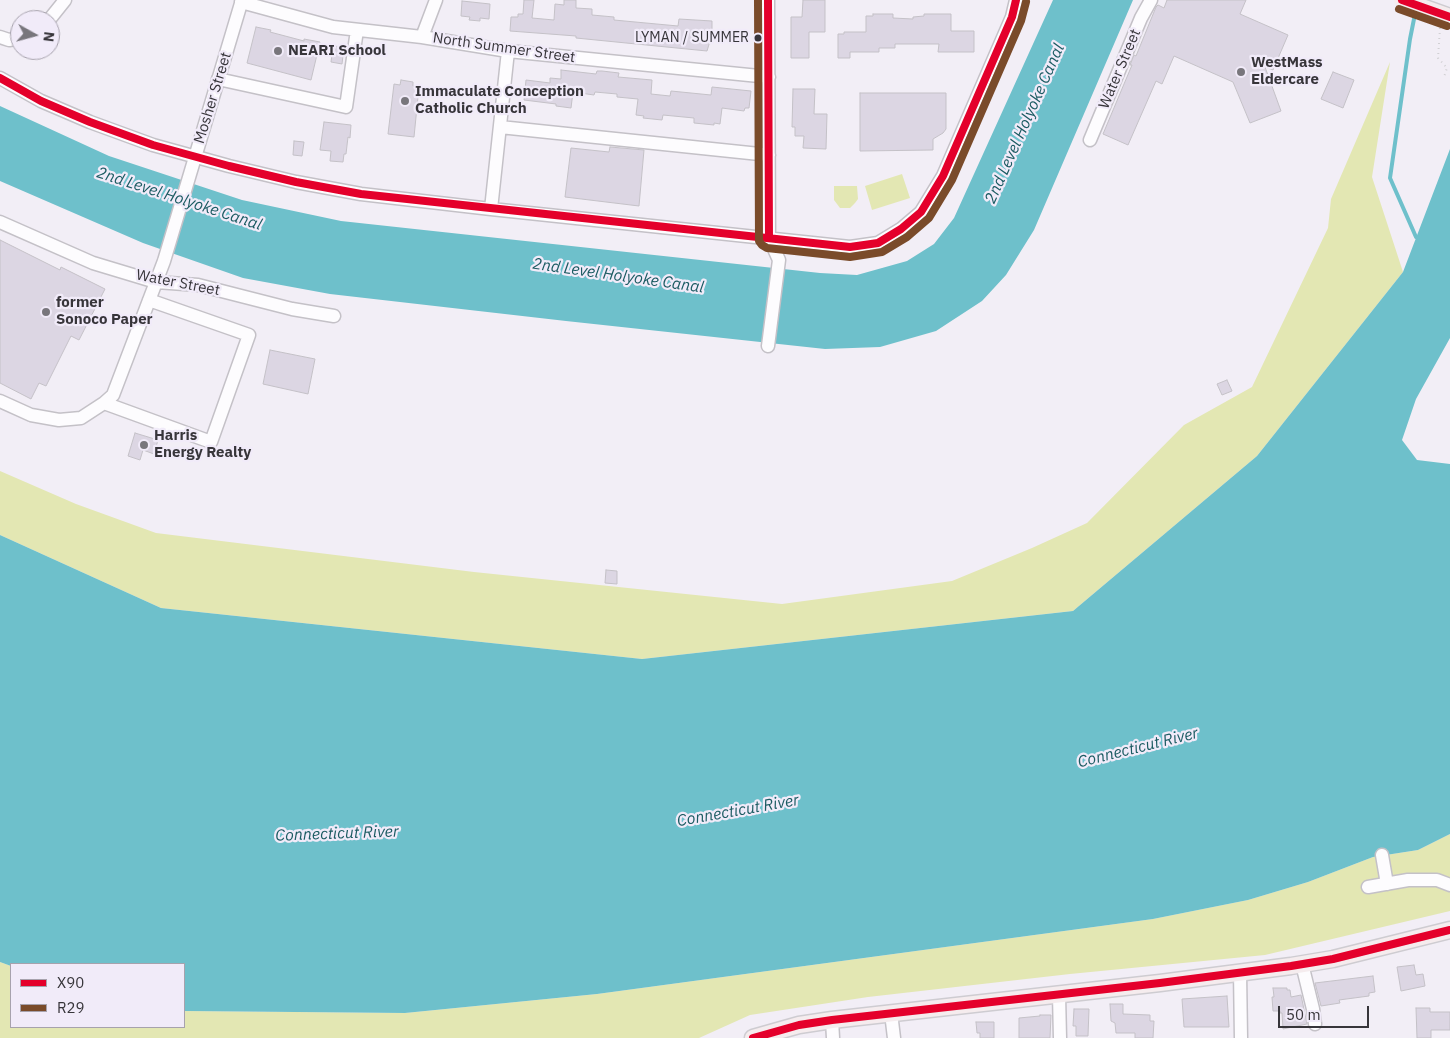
<!DOCTYPE html>
<style>
body{margin:0}
#map{position:relative;width:1450px;height:1038px;overflow:hidden;background:#f2eef6;font-family:"IBM Plex Sans",sans-serif}
canvas{display:block}
.legend{position:absolute;left:10px;top:963px;width:175px;height:65px;box-sizing:border-box;background:#f1ebf9;border:1px solid #a7a2ad;margin:0;padding:6px 9px;list-style:none;font-size:15px;color:#37353a}
.legend li{display:flex;align-items:center;gap:10px;height:25px}
.legend b{width:25px;border:1px solid #a7a2ad}
.north{position:absolute;left:10px;top:10px;width:50px;height:50px;box-sizing:border-box;background:#f1ebf9;border:1px solid #a7a2ad;border-radius:50%;rotate:97deg;font-size:14px;font-weight:700;line-height:20px;text-align:center;color:#37353a}
.north::after{content:'';display:block;margin:auto;width:18px;height:22px;background:#78767c;clip-path:polygon(50% 0,100% 100%,50% 72%,0 100%)}
.scale{position:absolute;left:1278px;top:1006px;width:91px;height:22px;box-sizing:border-box;border:2px solid #37353a;border-top:0;padding-left:6px;font-size:15px;line-height:18px;white-space:nowrap;color:#37353a;-webkit-text-stroke:4px #f1ebf9;paint-order:stroke}
</style>
<div id="map">
<canvas width="1450" height="1038"></canvas>
<ul class="legend">
<li><b style="height:6px;background:#e4002b"></b>X90</li>
<li><b style="height:6px;background:#7a4b2a"></b>R29</li>
</ul>
<div class="north">N</div>
<div class="scale">50 m</div>
</div>
<script>
const ctx = document.querySelector('canvas').getContext('2d');
ctx.lineJoin = 'round';
function fill(path, color) {
  ctx.fillStyle = color;
  ctx.fill(path, 'evenodd');
}
function toPath(rows) {
  const path = new Path2D();
  for (const r of rows) {
    path.moveTo(r[0], r[1]);
    for (let i = 2; i < r.length; i += 2) path.lineTo(r[i], r[i + 1]);
  }
  return path;
}
function strokePath(path, color, width, dash) {
  ctx.strokeStyle = color;
  ctx.lineWidth = width;
  ctx.lineCap = dash ? 'butt' : 'round';
  ctx.setLineDash(dash || []);
  ctx.stroke(path);
}
function label(font, color, halo, rows, align = 'center') {
  ctx.font = font + ' "IBM Plex Sans",sans-serif';
  ctx.lineWidth = 4.5;
  ctx.setLineDash([]);
  ctx.textBaseline = 'middle';
  ctx.strokeStyle = halo;
  ctx.fillStyle = color;
  for (const [text, x, y, turn = 0] of rows) {
    ctx.save();
    ctx.translate(x, y);
    ctx.rotate((+turn || 0) * Math.PI / 180);
    ctx.textAlign = isNaN(turn) ? turn : align;
    if (halo) ctx.strokeText(text, 0, 0);
    ctx.fillText(text, 0, 0);
    ctx.restore();
  }
}
fill(toPath([
 [1390,62,1372,177,1403,272,1257,456,1073,611,642,659,161,608,0,535,0,471,76,504,156,533,474,572,782,604,952,581,1032,548,1087,523,1184,425,1252,387,1328,228,1331,199],
 [902,174,910,198,872,210,865,186],
 [834,186,857,186,858,199,855,203,850,208,840,208,834,200],
 [1450,834,1450,911,1265,955,1070,974,868,997,750,1015,699,1038,0,1038,0,962,11,966,11,1027,184,1027,184,1011,405,1013,597,994,1153,919,1248,900,1308,882,1373,857,1418,850]
]), '#e3e7b3');
fill(toPath([
 [1053,0,1133,0,1034,230,1006,275,982,301,936,331,880,347,825,349,566,321,330,294,243,278,143,243,0,181,0,106,109,156,242,200,341,221,820,273,857,275,907,261,934,244,954,218],
 [1450,149,1450,338,1416,399,1402,440,1417,460,1450,464,1450,834,1418,850,1373,857,1308,882,1248,900,1153,919,597,994,405,1013,184,1011,184,964,11,964,11,966,0,962,0,535,161,608,642,659,1073,611,1257,456,1403,272]
]), '#6ec0cb');
strokePath(toPath([
 [1416,9,1410,39,1390,178,1416,237]
]), '#6ec0cb', 4);
const building = toPath([
 [524,0,534,0,532,18,554,20,555,4,564,5,564,0,576,0,576,8,592,9,592,15,614,17,614,20,678,26,679,19,712,21,712,41,710,41,707,51,596,40,576,38,576,36,510,31,511,17,518,17,518,14,523,14,524,0],
 [803,0,825,0,825,32,809,32,809,58,791,58,791,17,802,17,803,0],
 [1167,0,1246,0,1240,14,1288,35,1273,70,1265,67,1281,111,1250,123,1233,82,1174,56,1162,84,1156,81,1128,145,1103,134,1132,65,1130,65,1134,55,1136,56,1156,7,1158,5,1164,8,1167,0],
 [462,1,490,4,489,19,480,18,480,21,469,20,470,17,461,16,462,1],
 [873,14,893,14,893,18,913,19,913,17,924,16,924,14,951,14,951,31,974,31,974,52,938,52,939,44,895,44,895,48,879,48,879,52,850,52,850,58,838,58,838,34,844,34,844,32,866,32,866,16,873,16,873,14],
 [256,27,271,30,270,32,304,41,304,39,320,42,311,80,247,63,256,27],
 [333,46,344,47,342,64,331,62,333,46],
 [561,70,596,74,597,71,602,71,619,73,618,77,652,80,651,94,670,96,671,91,711,95,712,87,751,91,749,108,745,108,744,111,722,108,720,124,714,123,714,125,694,123,694,118,663,115,662,120,643,118,644,116,636,115,638,99,617,97,617,94,595,92,594,95,573,92,571,108,556,106,556,104,524,100,526,80,550,83,550,78,561,79,561,70],
 [1333,72,1354,80,1343,108,1321,99,1333,72],
 [401,80,413,82,413,86,419,87,414,137,388,134,394,84,400,85,401,80],
 [793,89,815,89,814,114,827,114,826,149,803,148,804,136,795,136,795,127,792,127,793,89],
 [860,93,946,93,946,129,943,133,933,139,933,150,860,151,860,93],
 [324,122,351,125,350,138,348,137,346,154,344,154,343,162,330,161,331,151,320,150,324,122],
 [294,141,304,142,302,156,293,155,294,141],
 [610,147,644,150,639,206,565,197,571,148,609,152,610,147],
 [0,240,60,270,61,267,105,289,79,340,71,336,46,386,39,383,31,399,0,383,0,240],
 [270,350,315,359,308,394,263,384,270,350],
 [1227,380,1232,391,1222,395,1217,384,1227,380],
 [135,433,158,440,154,454,143,450,140,460,128,456,135,433],
 [606,570,617,571,617,584,605,583,606,570],
 [1414,965,1416,975,1423,974,1425,986,1401,991,1397,967,1414,965],
 [1373,976,1375,992,1369,993,1369,996,1339,1000,1340,1003,1321,1006,1315,983,1373,976],
 [1273,988,1287,988,1287,990,1290,990,1291,997,1301,995,1307,1024,1283,1029,1282,1013,1280,1013,1280,1011,1273,1011,1272,997,1274,997,1273,988],
 [1227,996,1229,1027,1184,1027,1182,999,1227,996],
 [1110,1004,1123,1004,1123,1014,1150,1015,1150,1021,1154,1021,1153,1038,1135,1038,1135,1033,1116,1033,1115,1023,1111,1021,1110,1004],
 [1416,1008,1430,1008,1430,1012,1450,1012,1450,1030,1431,1030,1431,1038,1417,1038,1416,1008],
 [1074,1009,1089,1009,1088,1036,1076,1036,1076,1026,1073,1026,1074,1009],
 [1040,1015,1051,1015,1050,1038,1019,1038,1019,1018,1040,1016,1040,1015],
 [976,1022,994,1022,994,1038,980,1038,980,1033,977,1033,976,1022]
]);
fill(building, '#dcd6e3');
strokePath(building, '#c4c1c7', 1);
const minor = toPath([
 [241,2,333,27,422,37,508,51,769,77],
 [49,20,65,0],
 [0,37,9,40,20,38],
 [422,37,436,0],
 [0,78,41,101,90,122,153,145,229,166,296,182,361,194,491,209,850,247,878,243,901,229,921,212,943,176,1012,17,1016,0],
 [218,79,346,107,357,30],
 [500,127,769,155],
 [1090,140,1141,18,1151,0],
 [491,209,508,51],
 [0,222,93,263,156,282,198,285,292,309,334,316],
 [768,346,779,260,769,238,768,0],
 [0,401,31,415,59,420,81,418,104,403,113,395,164,261,242,0],
 [104,403,211,442,249,335,149,300],
 [1382,855,1387,884],
 [1368,887,1408,880,1437,880,1450,885],
 [1302,964,1313,1009,1315,1024],
 [1240,972,1241,1038],
 [1059,995,1060,1038],
 [891,1013,894,1038],
 [832,1020,833,1038]
]);
const major = toPath([
 [753,1038,799,1025,832,1020,1160,983,1291,966,1333,959,1450,930]
]);
strokePath(minor, '#c4c1c7', 15);
strokePath(major, '#ceccd1', 19);
strokePath(toPath([
 [1440,28,1438,58,1447,68,1444,77]
]), '#d1d0d3', 2, [1, 4]);
strokePath(minor, '#fdfcfe', 12);
strokePath(major, '#f5ecee', 16);
const majorBridge = toPath([
 [1402,0,1450,17]
]);
strokePath(majorBridge, '#ceccd1', 19, []);
strokePath(majorBridge, '#f5ecee', 16);
strokePath(toPath([
 [768,0,769,238],
 [1402,0,1450,17],
 [0,78,41,101,90,122,153,145,229,166,296,182,361,194,850,247,878,243,901,229,921,212,943,176,1012,17,1016,0],
 [753,1038,799,1025,832,1020,1160,983,1291,966,1333,959,1450,930]
]), '#e4002b', 8);
strokePath(toPath([
 [758,0,759,241,762,245,767,248,850,257,882,252,907,237,929,218,952,180,1021,21,1026,2],
 [1399,9,1447,26]
]), '#7a4b2a', 8);
for (const [x, y, r, color] of [
 [758,38,4.5,"#37353a"],
 [278,51,5,"#78767c"],
 [1241,72,5,"#78767c"],
 [405,101,5,"#78767c"],
 [46,312,5,"#78767c"],
 [144,445,5,"#78767c"]
]) {
  const dot = new Path2D();
  dot.arc(x, y, r, 0, 2 * Math.PI);
  ctx.fillStyle = color;
  ctx.fill(dot);
  strokePath(dot, '#f1ebf9', 2);
}
label('14px', '#37353a', '#f1ebf9', [
 ["LYMAN / SUMMER",749,38]
], 'right');
label('15px', '#37353a', '#f1ebf9', [
 ["North Summer Street",504,48,8],
 ["Water Street",1120,69,-67],
 ["Mosher Street",213,98,-73],
 ["Water Street",178,283,11]
]);
label('bold 15px', '#37353a', '#f1ebf9', [
 ["NEARI School",288,51],
 ["WestMass",1251,63],
 ["Eldercare",1251,80],
 ["Immaculate Conception",415,92],
 ["Catholic Church",415,109],
 ["former",56,303],
 ["Sonoco Paper",56,320],
 ["Harris",154,436],
 ["Energy Realty",154,453]
], 'left');
label('italic 16px', '#1b5b62', '#f1ebf9', [
 ["2nd Level Holyoke Canal",1025,124,-66],
 ["2nd Level Holyoke Canal",179,199,18],
 ["2nd Level Holyoke Canal",618,276,8],
 ["Connecticut River",1138,748,-14],
 ["Connecticut River",738,811,-10],
 ["Connecticut River",337,834,-2]
]);
</script>
